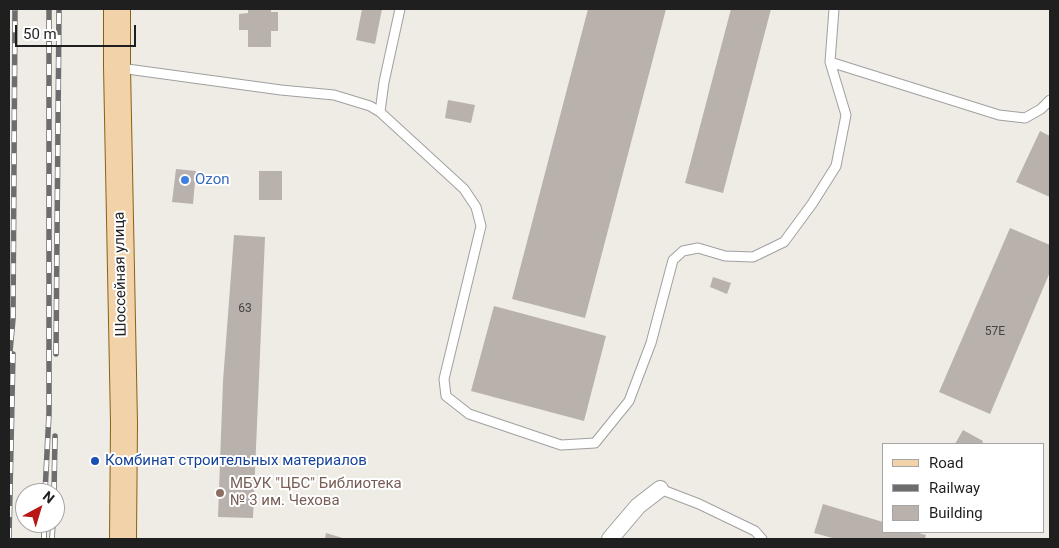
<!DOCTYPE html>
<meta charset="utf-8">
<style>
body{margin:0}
#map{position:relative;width:1059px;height:548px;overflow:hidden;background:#efece6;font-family:Roboto,sans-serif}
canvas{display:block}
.frame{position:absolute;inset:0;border:10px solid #1f1f1f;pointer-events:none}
.legend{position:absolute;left:882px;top:443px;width:162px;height:90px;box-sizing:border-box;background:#fff;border:1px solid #a5a5a5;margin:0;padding:6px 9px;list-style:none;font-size:15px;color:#1f1f1f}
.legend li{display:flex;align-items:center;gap:10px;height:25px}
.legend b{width:25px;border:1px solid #a5a5a5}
.north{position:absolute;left:15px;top:483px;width:50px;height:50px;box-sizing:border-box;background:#fff;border:1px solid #a5a5a5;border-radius:50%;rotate:39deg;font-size:14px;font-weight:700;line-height:20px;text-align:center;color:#1f1f1f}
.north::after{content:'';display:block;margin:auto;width:18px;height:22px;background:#b81716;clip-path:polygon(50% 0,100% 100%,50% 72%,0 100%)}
.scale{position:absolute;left:15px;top:25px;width:121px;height:22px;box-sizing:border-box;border:2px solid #1f1f1f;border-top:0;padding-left:6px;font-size:15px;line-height:18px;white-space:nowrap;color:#1f1f1f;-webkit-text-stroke:4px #fff;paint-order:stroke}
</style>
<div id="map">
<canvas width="1059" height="548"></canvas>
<div class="frame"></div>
<ul class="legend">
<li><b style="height:6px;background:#f2d2a8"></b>Road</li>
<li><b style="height:6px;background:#6d6d6d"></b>Railway</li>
<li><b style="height:14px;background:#b8b1ac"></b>Building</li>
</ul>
<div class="north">N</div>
<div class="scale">50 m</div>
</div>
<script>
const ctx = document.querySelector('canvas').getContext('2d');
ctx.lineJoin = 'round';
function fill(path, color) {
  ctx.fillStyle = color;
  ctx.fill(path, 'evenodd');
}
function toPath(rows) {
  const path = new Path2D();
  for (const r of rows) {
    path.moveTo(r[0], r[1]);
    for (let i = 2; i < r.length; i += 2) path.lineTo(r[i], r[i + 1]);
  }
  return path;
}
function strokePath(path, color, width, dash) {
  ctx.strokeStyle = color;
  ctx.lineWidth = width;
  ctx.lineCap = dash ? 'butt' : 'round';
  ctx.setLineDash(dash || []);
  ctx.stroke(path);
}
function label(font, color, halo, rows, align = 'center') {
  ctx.font = font + ' Roboto,sans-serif';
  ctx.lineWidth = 4;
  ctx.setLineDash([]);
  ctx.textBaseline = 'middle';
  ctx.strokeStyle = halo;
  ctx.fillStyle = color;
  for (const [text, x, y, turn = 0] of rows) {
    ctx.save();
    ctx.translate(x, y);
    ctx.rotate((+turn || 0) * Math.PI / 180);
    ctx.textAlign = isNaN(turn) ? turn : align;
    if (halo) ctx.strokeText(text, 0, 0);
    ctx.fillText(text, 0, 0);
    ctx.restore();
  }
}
fill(toPath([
 [248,9,271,9,271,12,278,12,278,31,271,31,271,47,248,47,248,30,239,30,239,14,248,13],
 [362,9,382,9,375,44,356,40],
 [588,9,666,9,585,318,512,299],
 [731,9,771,9,723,193,685,183],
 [448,100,475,105,471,123,445,118],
 [1040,131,1050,136,1050,197,1016,182],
 [176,169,196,171,193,204,172,202],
 [259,171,282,171,282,200,259,200],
 [1010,228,1050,245,1050,272,990,414,939,392],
 [234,235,265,237,253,518,218,517,223,381],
 [713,277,731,283,727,294,710,287],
 [494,306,606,336,584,421,471,391],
 [963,430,983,441,982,444,955,444],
 [823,504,883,522,883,532,915,532,926,535,925,539,836,539,814,533],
 [326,533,346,539,325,539]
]), '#b8b1ac');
const lane = toPath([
 [830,62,999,115,1025,118,1041,109,1050,100],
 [120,68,281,90,334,95,370,106,380,112,464,189,476,207,481,226,444,379,446,396,469,414,561,445,595,443,629,401,651,343,673,260,683,251,698,248,725,256,753,257,784,242,812,204,836,166,846,115,830,62,834,9],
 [380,112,384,82,400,9],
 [660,489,699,504,755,531,762,539]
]);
const street = toPath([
 [610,539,638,506,660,489]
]);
const primary = toPath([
 [117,9,117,67,124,423,123,539]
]);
strokePath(lane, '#a0a0a0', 11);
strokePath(street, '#a0a0a0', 18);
strokePath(primary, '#896211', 28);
strokePath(lane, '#fff', 9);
strokePath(street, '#fff', 16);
strokePath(primary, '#f2d2a8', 26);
const rail = toPath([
 [56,354,59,9],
 [9,362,13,319,15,9],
 [45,493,49,413,49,9],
 [54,493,55,436],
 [9,539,13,354],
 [44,539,44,523],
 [52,539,53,523]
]);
strokePath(rail, '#6d6d6d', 5.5);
strokePath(rail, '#fff', 4, [11]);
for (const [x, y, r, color] of [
 [185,180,5,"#3f7fe0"],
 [95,461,5,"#1a4fb4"],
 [220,493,5,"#8d6e63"]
]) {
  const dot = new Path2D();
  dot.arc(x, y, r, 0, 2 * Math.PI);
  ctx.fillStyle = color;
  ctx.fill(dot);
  strokePath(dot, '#fff', 2);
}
label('12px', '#454442', null, [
 ["63",245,309],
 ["57Е",995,332]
]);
label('15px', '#366cbe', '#fff', [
 ["Ozon",195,180]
], 'left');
label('15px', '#1f1f1f', '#fff', [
 ["Шоссейная улица",121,274,-91]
]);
label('15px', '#164399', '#fff', [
 ["Комбинат строительных материалов",105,461]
], 'left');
label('15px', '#785e54', '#fff', [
 ["МБУК \"ЦБС\" Библиотека",230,484],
 ["№ 3 им. Чехова",230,501]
], 'left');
</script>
